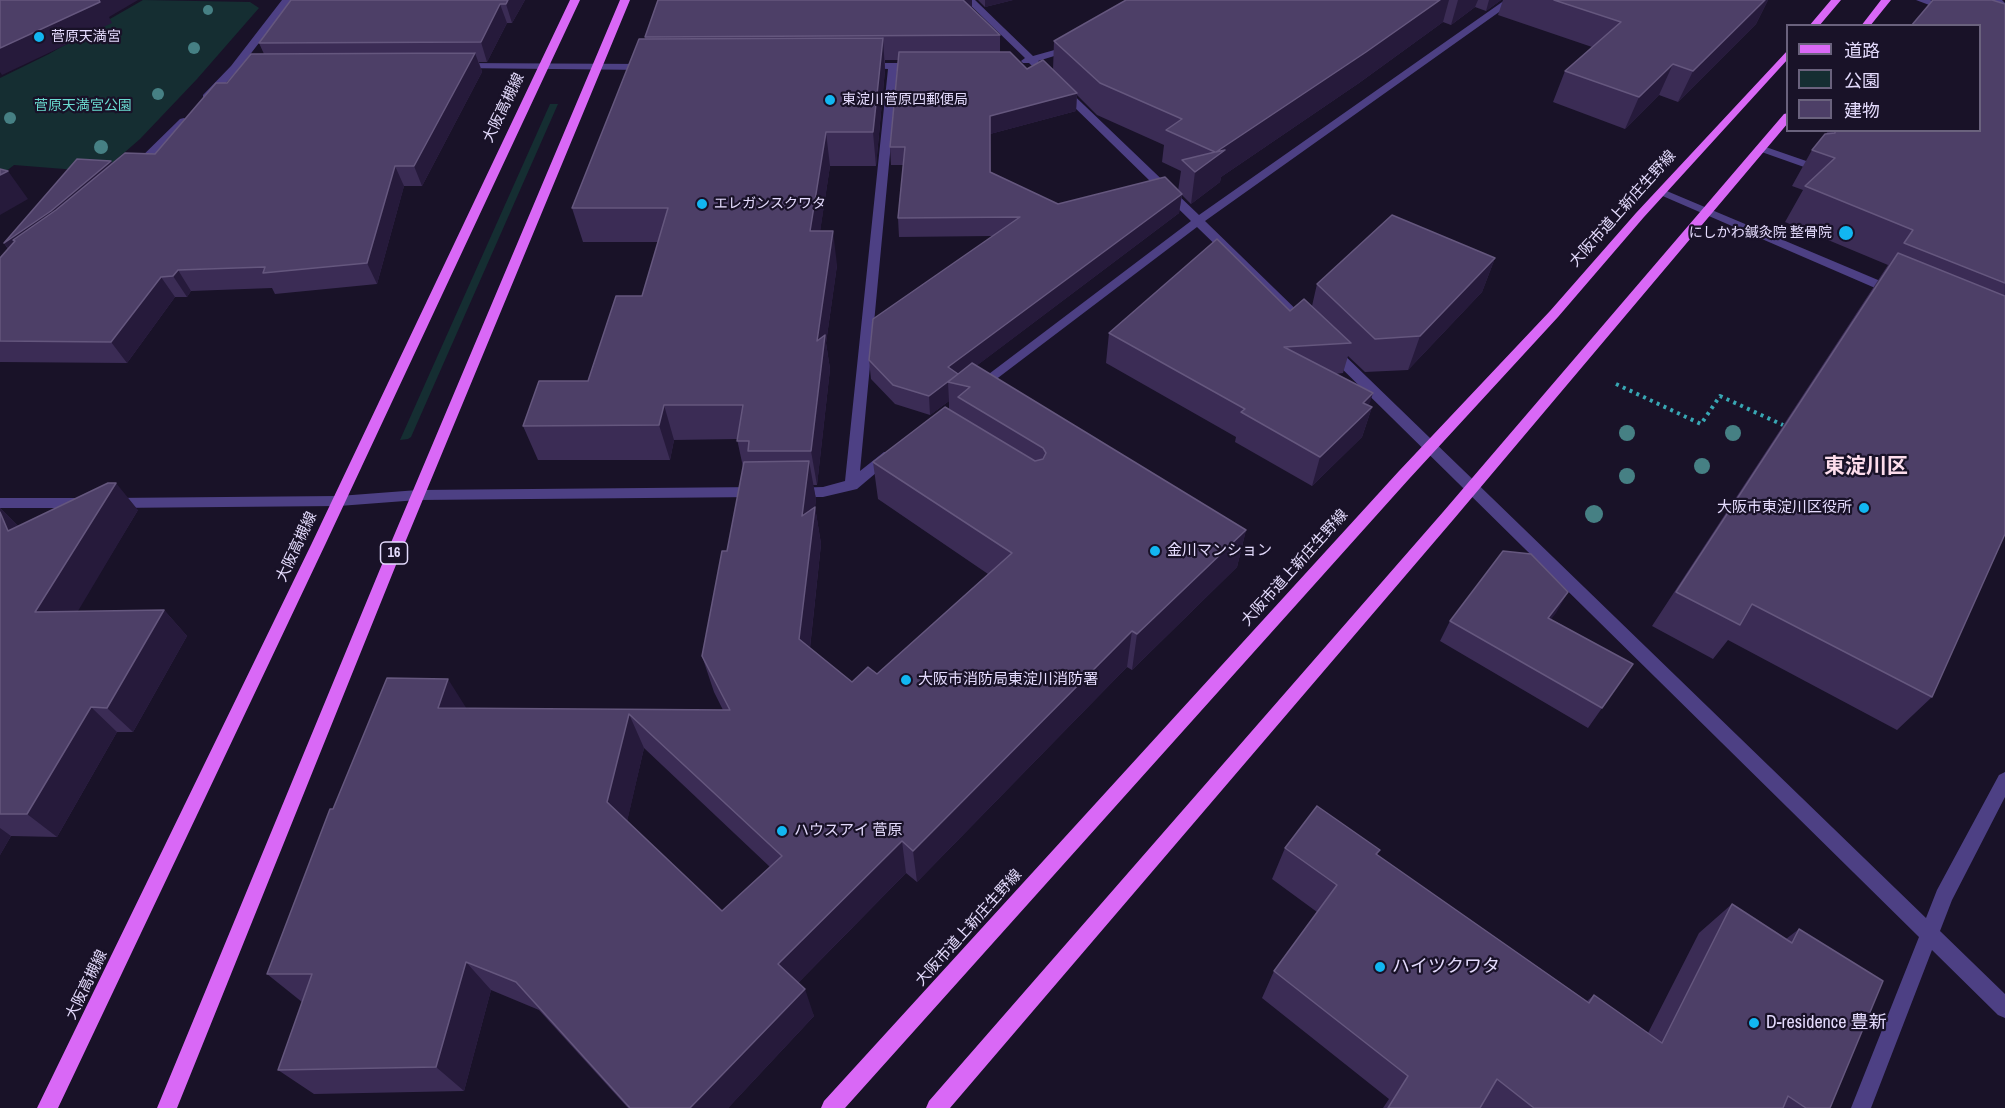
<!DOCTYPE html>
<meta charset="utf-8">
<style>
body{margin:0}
#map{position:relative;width:2005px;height:1108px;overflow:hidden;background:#191228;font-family:"Archivo Narrow","Noto Sans JP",sans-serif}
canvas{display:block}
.legend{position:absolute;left:1786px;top:24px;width:195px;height:108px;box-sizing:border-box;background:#191228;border:2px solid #6a627d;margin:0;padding:8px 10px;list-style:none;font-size:18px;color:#e4dbfd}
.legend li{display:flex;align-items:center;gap:12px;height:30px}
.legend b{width:30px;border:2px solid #6a627d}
</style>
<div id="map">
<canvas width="2005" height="1108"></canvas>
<ul class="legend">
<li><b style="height:8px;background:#d968f6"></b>道路</li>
<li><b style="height:16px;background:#152e32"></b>公園</li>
<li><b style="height:16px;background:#4d3f67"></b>建物</li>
</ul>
</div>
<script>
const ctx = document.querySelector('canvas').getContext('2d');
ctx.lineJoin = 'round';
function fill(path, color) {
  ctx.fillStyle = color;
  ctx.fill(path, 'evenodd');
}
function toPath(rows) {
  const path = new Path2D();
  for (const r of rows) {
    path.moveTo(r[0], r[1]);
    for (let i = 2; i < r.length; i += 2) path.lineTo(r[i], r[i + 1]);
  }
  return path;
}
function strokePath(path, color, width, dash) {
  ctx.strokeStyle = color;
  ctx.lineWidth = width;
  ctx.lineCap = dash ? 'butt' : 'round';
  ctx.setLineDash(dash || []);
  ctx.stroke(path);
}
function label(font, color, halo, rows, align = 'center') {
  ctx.font = font + ' "Archivo Narrow","Noto Sans JP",sans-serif';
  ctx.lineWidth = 4.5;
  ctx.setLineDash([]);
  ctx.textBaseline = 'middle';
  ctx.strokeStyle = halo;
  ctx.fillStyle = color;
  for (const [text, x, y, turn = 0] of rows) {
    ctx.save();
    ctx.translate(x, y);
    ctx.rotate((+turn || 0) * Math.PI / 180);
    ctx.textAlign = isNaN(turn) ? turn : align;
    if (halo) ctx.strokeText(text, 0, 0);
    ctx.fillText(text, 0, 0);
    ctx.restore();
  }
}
fill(toPath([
 [143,0,250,2,259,8,197,79,140,139,102,172,14,165,0,176,0,78,49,54],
 [550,104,558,104,411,437,408,439,400,440]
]), '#152e32');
strokePath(toPath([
 [1616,384,1701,424,1720,396,1783,425]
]), '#38a7b4', 4, [3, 4.5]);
fill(toPath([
 [282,0,292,0,242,65,259,64,262,65,262,69,237,71,211,99,203,99,203,95,231,66,282,0],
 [965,0,975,0,1033,56,1058,49,1068,43,1074,43,1074,47,1064,53,1038,61,1199,215,1505,0,1516,0,1205,221,1309,322,1311,325,1309,328,1301,328,1197,227,978,393,971,389,973,386,1191,221,1029,63,1023,63,1021,61,1025,58,965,0],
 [1916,0,1930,0,1953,9,1945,11,1916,0],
 [1992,0,2002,0,2005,3,2005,12,1992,0],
 [460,63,646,64,651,67,646,70,457,68,455,66,460,63],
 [865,63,916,63,921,66,916,69,898,69,860,471,884,452,894,452,896,456,857,489,823,497,795,497,790,496,788,492,790,488,823,487,845,481,888,69,862,68,862,64,865,63],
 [184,118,189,121,166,147,141,169,133,169,133,165,180,119,184,118],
 [1760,145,1812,163,1813,165,1812,167,1804,167,1756,150,1755,148,1760,145],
 [1662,189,1897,288,1899,291,1893,295,1889,294,1658,194,1658,190,1662,189],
 [1331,346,1336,347,1926,918,1937,890,1999,775,2005,772,2005,797,1952,900,1940,931,2005,994,2005,1018,1998,1015,1932,950,1871,1108,1851,1108,1919,937,1326,353,1325,350,1326,347,1331,346],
 [759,487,766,492,759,497,418,500,339,506,111,508,104,503,111,498,339,496,418,490,759,487],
 [0,498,87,498,94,503,87,508,0,508,0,498]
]), '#4d4084');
fill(toPath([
 [570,0,580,0,325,545,58,1108,37,1108,311,545,570,0],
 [620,0,630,0,404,545,177,1108,157,1108,390,545,620,0],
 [1831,0,1841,0,1819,26,1809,26,1831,0],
 [1881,0,1891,0,1870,26,1861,26,1881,0],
 [1788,50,1788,59,1644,217,1558,317,1409,479,845,1108,821,1108,824,1101,1399,471,1550,311,1636,213,1788,50],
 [1788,113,1788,123,1453,520,950,1108,926,1108,929,1101,1443,512,1784,114,1788,113]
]), '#d968f6');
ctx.fillStyle = '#468084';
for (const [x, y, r] of [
 [208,10,5],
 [194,48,6],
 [158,94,6],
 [10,118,6],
 [101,147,7],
 [1627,433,8],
 [1733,433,8],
 [1702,466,8],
 [1627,476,8],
 [1594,514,9]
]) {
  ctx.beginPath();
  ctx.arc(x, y, r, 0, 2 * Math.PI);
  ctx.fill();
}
fill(toPath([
 [291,0,525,0,512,23,507,23,487,62,479,62,482,72,422,186,404,186,377,284,275,294,272,288,191,291,187,297,175,297,127,363,0,362,0,258,8,249,4,243,113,163,155,154,227,83,264,54,259,43],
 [658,0,972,0,972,8,1000,35,1000,52,1027,69,1053,70,1054,41,1126,0,1501,0,1486,11,1475,7,1451,25,1443,22,1359,83,1221,177,1220,182,1191,204,1182,195,1179,213,976,366,1246,530,1237,567,1132,670,1127,667,917,882,906,873,798,983,814,1016,728,1108,628,1108,539,1010,491,990,464,1091,314,1094,278,1070,302,1002,267,974,333,809,467,709,723,710,714,692,702,656,727,551,743,467,737,439,674,440,670,460,538,460,523,426,588,381,642,296,658,242,583,242,572,208,645,39,645,37],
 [885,60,898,60,890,147,891,165,903,165,898,218,899,237,993,236,869,360,871,379,895,404,930,415,949,401,949,409,873,462,878,499,988,574,877,674,852,682,810,648,821,544,815,507,816,499,813,485,817,485,830,369,826,343,837,265,820,231,830,166,876,166,885,70],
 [1077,95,1097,115,1164,145,1162,162,1181,171,1178,191,1058,204,991,172,990,134,1076,111],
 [644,748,770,867,722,911,627,821],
 [978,0,1013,0,985,7],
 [1503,0,1768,0,1756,24,1678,102,1659,95,1625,129,1553,102,1565,71,1592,47,1498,15],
 [2005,4,2005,534,1932,697,1897,730,1728,640,1713,659,1652,626,1888,265,1785,222,1803,190,1792,186,1812,150,1829,130,1980,130],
 [1495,258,1482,292,1408,370,1365,372,1348,356,1343,373,1335,374,1369,406,1372,407,1362,437,1312,486,1235,442,1236,437,1106,363,1109,333,1290,311,1312,306,1317,284],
 [0,508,18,526,138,510,77,611,164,610,187,636,133,732,117,732,57,837,11,836,0,855],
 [1568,592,1551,619,1633,664,1588,728,1440,641,1450,621],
 [1285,848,1380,850,1377,855,1587,1001,1594,995,1648,1033,1699,933,1732,904,1786,939,1799,929,1806,1108,1383,1108,1389,1099,1262,998,1274,971,1317,912,1272,879]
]), '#3b2c55');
fill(toPath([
 [99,0,138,0,109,17,112,23,2,75,0,72,0,48],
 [508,0,525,0,512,23,506,4],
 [954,0,972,0,972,10],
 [985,0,1013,0,985,7],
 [1440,0,1449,0,1443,22,1359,83,1221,177,1220,182,1191,204,1195,172,1216,152],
 [1458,0,1478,0,1475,7,1451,25],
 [1489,0,1501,0,1486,11],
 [1765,0,1768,0,1756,24,1678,102,1693,71],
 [500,4,507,23,487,62,481,42],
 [883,38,885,70,876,166,873,132],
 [475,53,482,72,422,186,414,166],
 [1673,64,1659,95,1625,129,1639,97],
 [1077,93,1076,111,990,134,990,116],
 [826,132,830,166,815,265,810,231],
 [111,161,119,173,15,241,13,240,21,250,13,255,4,243],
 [395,166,404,186,377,284,367,263],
 [8,171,28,199,0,215,0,175],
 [1182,194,1179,213,959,379,948,367],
 [833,231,837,265,826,343,830,369,817,485,811,451,817,341],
 [1495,258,1482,292,1408,370,1420,336],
 [178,270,191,291,187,297,173,276],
 [161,277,175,297,127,363,111,342],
 [948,382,949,401,930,415,929,396],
 [1373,393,1367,412,1372,407,1362,437,1312,486,1320,457,1363,403],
 [664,405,674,440,670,460,659,425],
 [809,461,816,499,815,507,821,544,807,675,799,639,802,516],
 [116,483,138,510,62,638,35,612],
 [0,508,23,531,8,531,0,512],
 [1246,530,1237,567,1132,670,1137,634],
 [1568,592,1556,613,1536,638,1548,618],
 [164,610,187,636,133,732,107,708],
 [1132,631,1127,667,917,882,913,851],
 [448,679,470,714,438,708],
 [91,707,117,732,57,837,27,814],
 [629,714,644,748,624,835,607,802],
 [0,828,11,836,0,855],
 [902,841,906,873,789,992,778,964],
 [466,962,491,990,464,1091,436,1067],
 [805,989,814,1016,728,1108,690,1108]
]), '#261a3b');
const building = toPath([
 [0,0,99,0,100,2,0,48,0,0],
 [291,0,508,0,506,4,500,4,481,42,259,43,291,0],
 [658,0,963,0,1000,35,645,37,658,0],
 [1126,0,1440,0,1366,52,1216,152,1225,150,1195,172,1182,160,1215,152,1166,130,1182,119,1100,83,1054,41,1126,0],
 [1554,0,1765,0,1693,71,1673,64,1639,97,1565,71,1621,22,1554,0],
 [1933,0,1992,0,2005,4,2005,283,1904,243,1913,230,1805,186,1835,158,1812,150,1825,134,1835,133,1835,130,1980,130,1980,26,1911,26,1933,0],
 [883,38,873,132,826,132,810,231,833,231,817,341,825,335,811,451,748,451,749,441,737,441,743,405,664,405,659,425,523,426,539,381,588,381,616,296,642,296,668,208,572,208,639,39,883,38],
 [899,52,1010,52,1027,69,1043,60,1077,93,990,116,990,172,1058,204,1165,177,1182,194,948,367,958,374,929,396,893,385,869,360,873,319,1020,217,898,218,905,147,890,147,899,52],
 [475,53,414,166,395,166,367,263,263,273,265,267,178,270,173,276,161,277,111,342,0,341,0,258,15,241,13,240,56,210,125,153,155,154,216,83,227,83,251,54,475,53],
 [77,159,111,161,51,211,4,243,77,159],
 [0,169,8,171,0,175,0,169],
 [1392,215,1495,258,1420,336,1375,339,1317,284,1392,215],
 [1217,239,1290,311,1304,299,1351,343,1284,347,1373,393,1363,403,1372,407,1320,457,1241,412,1245,409,1109,333,1217,239],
 [1898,253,2005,296,2005,534,1932,697,1752,604,1740,625,1676,592,1898,253],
 [972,363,1246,530,1137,634,1132,631,913,851,902,841,778,964,805,989,690,1108,630,1108,516,982,466,962,436,1067,278,1070,312,974,267,974,330,809,333,809,387,678,448,679,438,708,730,710,702,656,722,551,727,551,744,462,809,461,802,516,815,507,799,639,852,682,868,667,877,674,1012,553,873,462,945,407,1035,461,1043,459,1046,453,1043,448,958,397,970,387,948,382,972,363],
 [629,714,782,856,722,911,607,802,629,714],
 [108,483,116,483,35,612,164,610,107,708,91,707,27,814,0,814,0,512,8,531,108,483],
 [1503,551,1531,554,1568,592,1548,618,1633,664,1602,708,1450,621,1503,551],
 [1317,806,1380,850,1376,854,1589,1003,1594,995,1662,1043,1732,904,1792,943,1799,929,1883,981,1830,1108,1806,1108,1788,1096,1783,1108,1534,1108,1497,1079,1480,1108,1388,1108,1408,1076,1274,971,1337,885,1285,848,1317,806]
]);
fill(building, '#4d3f67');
strokePath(building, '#65577e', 1.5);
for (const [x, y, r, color] of [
 [39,37,6,"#12b6f1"],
 [830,100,6,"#12b6f1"],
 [702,204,6,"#12b6f1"],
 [1846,233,8,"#12b6f1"],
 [1864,508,6,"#12b6f1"],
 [1155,551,6,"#12b6f1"],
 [906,680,6,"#12b6f1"],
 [782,831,6,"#12b6f1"],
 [1380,967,6,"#12b6f1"],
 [1754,1023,6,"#12b6f1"]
]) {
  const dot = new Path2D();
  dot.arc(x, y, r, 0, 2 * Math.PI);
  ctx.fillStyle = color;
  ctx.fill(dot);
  strokePath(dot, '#191228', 2);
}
label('14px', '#e4dbfd', '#191228', [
 ["菅原天満宮",51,37],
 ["東淀川菅原四郵便局",842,100],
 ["エレガンスクワタ",714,204],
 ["にしかわ鍼灸院 整骨院",1832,233,"right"]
], 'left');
label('14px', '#6adad0', '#191228', [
 ["菅原天満宮公園",83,106]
]);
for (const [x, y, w] of [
 [394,553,27]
]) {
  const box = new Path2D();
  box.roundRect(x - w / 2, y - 11, w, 22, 4.5);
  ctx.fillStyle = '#191228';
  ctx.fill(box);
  strokePath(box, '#e4dbfd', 1.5);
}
label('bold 14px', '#e4dbfd', null, [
 ["16",394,553]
]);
label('15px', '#e4dbfd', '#191228', [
 ["大阪高槻線",504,108,-64],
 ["大阪市道上新庄生野線",1623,209,-48],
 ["大阪高槻線",297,547,-65],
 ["大阪市道上新庄生野線",1295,568,-48],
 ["大阪市道上新庄生野線",969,928,-48],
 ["大阪高槻線",87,985,-64]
]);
label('15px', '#e4dbfd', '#191228', [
 ["大阪市東淀川区役所",1852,508,"right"],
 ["金川マンション",1167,551],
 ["大阪市消防局東淀川消防署",918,680],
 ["ハウスアイ 菅原",794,831]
], 'left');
label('18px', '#e4dbfd', '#191228', [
 ["ハイツクワタ",1392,967],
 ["D-residence 豊新",1766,1023]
], 'left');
label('bold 21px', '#fdddec', '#191228', [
 ["東淀川区",1866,467]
]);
</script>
